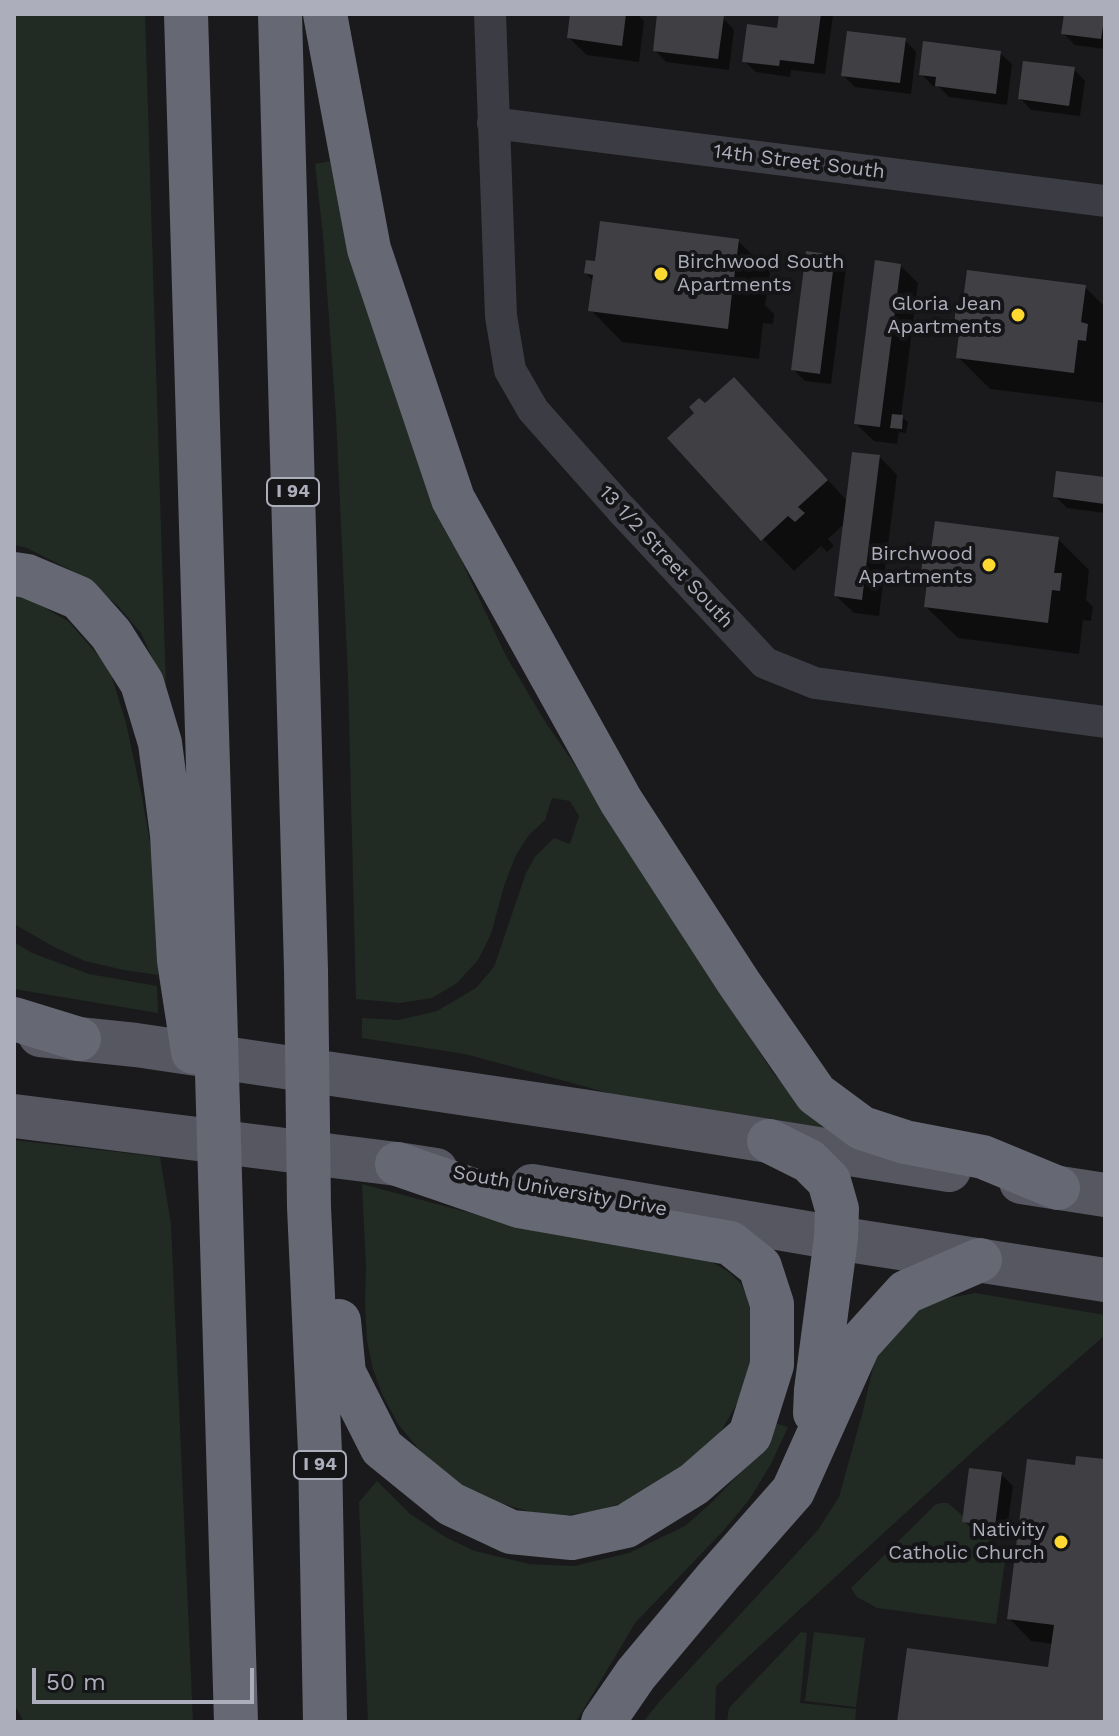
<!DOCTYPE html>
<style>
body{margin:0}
#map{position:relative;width:1119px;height:1736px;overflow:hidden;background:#1a1a1c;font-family:"Work Sans",sans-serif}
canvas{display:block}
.frame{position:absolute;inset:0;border:16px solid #acaebc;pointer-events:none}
.scale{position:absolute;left:32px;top:1668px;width:222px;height:36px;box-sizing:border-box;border:4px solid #acaebc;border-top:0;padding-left:10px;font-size:24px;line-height:28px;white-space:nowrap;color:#acaebc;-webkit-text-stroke:6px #151517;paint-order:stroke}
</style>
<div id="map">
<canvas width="1119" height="1736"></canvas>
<div class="frame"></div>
<div class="scale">50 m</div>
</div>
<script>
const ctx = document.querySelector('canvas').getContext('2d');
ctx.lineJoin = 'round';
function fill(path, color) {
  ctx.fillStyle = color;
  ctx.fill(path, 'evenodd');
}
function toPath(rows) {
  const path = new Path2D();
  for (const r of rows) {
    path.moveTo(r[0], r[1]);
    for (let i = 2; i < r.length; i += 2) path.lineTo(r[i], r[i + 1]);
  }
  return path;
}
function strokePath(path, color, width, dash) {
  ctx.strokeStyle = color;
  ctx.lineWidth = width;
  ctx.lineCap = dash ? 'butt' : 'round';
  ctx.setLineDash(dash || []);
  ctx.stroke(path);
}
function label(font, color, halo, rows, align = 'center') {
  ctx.font = font + ' "Work Sans",sans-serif';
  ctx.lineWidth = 8;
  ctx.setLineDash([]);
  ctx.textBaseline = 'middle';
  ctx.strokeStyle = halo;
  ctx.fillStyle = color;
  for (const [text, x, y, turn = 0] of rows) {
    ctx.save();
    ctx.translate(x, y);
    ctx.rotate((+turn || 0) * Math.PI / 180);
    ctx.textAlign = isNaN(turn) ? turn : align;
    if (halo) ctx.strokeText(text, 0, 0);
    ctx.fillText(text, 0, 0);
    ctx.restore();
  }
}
fill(toPath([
 [14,14,145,14,166,688,141,633,117,605,80,575,27,548,14,545],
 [330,161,362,289,423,470,469,577,506,656,546,723,581,774,773,1073,796,1099,841,1135,664,1108,465,1054,362,1038,362,1018,399,1020,437,1011,476,988,494,967,526,873,535,857,554,838,570,844,579,816,570,801,552,798,545,820,528,836,515,857,504,886,491,934,478,960,457,983,432,998,400,1003,356,999,348,677,336,416,323,235,315,164],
 [14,594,28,598,69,622,109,668,126,723,142,797,159,894,157,946,158,975,124,970,85,961,56,948,14,924],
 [14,942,32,953,89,974,157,986,158,1013,14,989],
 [14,1140,160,1157,171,1224,193,1722,24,1722,14,1704],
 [362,1184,530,1229,710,1261,729,1272,741,1284,750,1302,754,1316,750,1366,740,1398,719,1435,698,1460,632,1500,596,1511,567,1515,534,1513,497,1502,465,1487,438,1468,417,1447,398,1424,382,1394,373,1369,367,1341,365,1305,366,1266],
 [975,1293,1105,1315,1105,1335,980,1445,716,1686,715,1722,643,1722,660,1701,818,1530,839,1497,863,1411,878,1346,917,1304],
 [770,1422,788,1427,771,1464,749,1500,723,1531,635,1623,576,1722,368,1722,359,1502,377,1481,410,1514,447,1538,475,1551,529,1564,574,1566,629,1553,685,1526,710,1504,737,1476],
 [941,1503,948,1503,1006,1554,996,1624,877,1608,857,1597,851,1588,935,1505],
 [801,1632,807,1633,800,1703,856,1709,855,1722,727,1722,729,1708],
 [814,1632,865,1638,856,1707,805,1701]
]), '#212b24');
fill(toPath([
 [572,14,637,14,644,21,639,62,587,55,569,38],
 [659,14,690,14,723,18,734,30,729,70,666,62,655,50],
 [781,14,833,15,825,74,791,70,790,77,756,72,744,61,779,30],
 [1066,14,1105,14,1105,49,1075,45,1063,33],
 [905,40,916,52,911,94,855,87,843,75],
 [1000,53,1012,64,1007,105,949,97,938,86,933,86,921,74],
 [1074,69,1085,81,1080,116,1031,110,1020,98],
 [738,241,770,272,765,305,774,314,773,324,763,323,759,359,622,342,591,310,594,282,586,273,597,263],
 [834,257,846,268,831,384,805,381,793,369],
 [901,266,918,283,901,417,908,422,906,433,899,432,897,444,874,441,856,424],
 [1085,287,1105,307,1105,403,990,389,958,357,962,329,956,323,964,310],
 [734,379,765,411,848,502,880,457,897,475,879,616,854,613,836,596,845,523,828,539,834,546,827,552,821,546,794,571,763,539,705,406],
 [1105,479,1105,513,1067,508,1055,496],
 [1058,539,1089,570,1086,600,1093,607,1091,621,1083,620,1079,654,958,638,926,607,930,578,923,572],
 [1105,1461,1105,1722,899,1722,1050,1669,1053,1644,1031,1641,1009,1618,1076,1468],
 [1001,1474,1013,1486,1006,1537,976,1533,964,1521]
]), '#0007');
fill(toPath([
 [570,14,626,14,622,46,567,38],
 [657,14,706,14,724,16,718,59,653,51],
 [779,14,821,14,814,64,780,60,779,66,742,62,747,24,777,28],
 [1064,14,1105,14,1101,39,1061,34],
 [847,31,906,38,900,83,841,76],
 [923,41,1001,51,996,94,935,86,936,77,919,75],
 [1023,61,1075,67,1069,106,1018,99],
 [600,221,739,239,734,279,744,280,742,294,732,293,728,329,588,311,593,275,584,273,586,260,595,261],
 [806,251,835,255,820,374,791,370],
 [875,260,901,264,880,427,854,424],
 [967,270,1086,285,1081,322,1088,324,1086,341,1078,340,1074,373,956,358,960,325,954,324,956,307,962,307],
 [734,377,828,480,798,507,805,513,795,522,788,516,761,541,667,438,694,413,689,407,699,398,705,403],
 [892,414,903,415,902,429,890,428],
 [852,452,880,455,862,600,834,596],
 [1056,471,1105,477,1105,504,1053,497],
 [935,521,1059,537,1054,573,1062,573,1060,591,1052,590,1048,623,924,607,928,574,921,573,923,556,930,557],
 [1076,1456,1105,1459,1105,1722,897,1722,907,1648,1048,1667,1054,1625,1007,1619,1027,1459,1075,1465],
 [969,1468,1002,1472,995,1526,962,1522]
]), '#3f3f44');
strokePath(toPath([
 [490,14,501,316,510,370,533,410,620,508,765,663,815,683,1105,722],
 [493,123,1105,201]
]), '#3c3c44', 32);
strokePath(toPath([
 [40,1035,136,1045,582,1111,949,1170],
 [14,1116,397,1164,436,1170],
 [1021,1182,1105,1195],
 [532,1186,836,1238,1105,1280]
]), '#565761', 44);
strokePath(toPath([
 [186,14,236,1722],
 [280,14,306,970,309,1207,320,1452,325,1722],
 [325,14,369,249,453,499,621,801,739,983,816,1094,862,1128,905,1142,983,1157,1058,1188],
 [14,574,27,576,79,598,111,634,142,683,160,743,172,835,179,961,193,1052],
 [14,1019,79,1039],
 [769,1141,809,1161,829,1181,837,1209,836,1238,816,1390,815,1413],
 [339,1321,344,1373,382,1448,451,1504,511,1532,572,1538,626,1526,694,1484,750,1435,772,1365,772,1304,760,1267,730,1243,519,1206,397,1164],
 [603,1722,636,1674,719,1575,793,1491,859,1344,906,1292,980,1260]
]), '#666873', 44);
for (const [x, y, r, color] of [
 [661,274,8,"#fdd831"],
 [1018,315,8,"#fdd831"],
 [989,565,8,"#fdd831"],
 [1061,1542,8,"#fdd831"]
]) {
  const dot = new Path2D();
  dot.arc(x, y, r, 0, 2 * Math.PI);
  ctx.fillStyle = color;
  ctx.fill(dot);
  strokePath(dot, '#151517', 3);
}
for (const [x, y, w] of [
 [293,492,52],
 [320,1465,52]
]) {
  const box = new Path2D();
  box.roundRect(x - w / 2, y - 14, w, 28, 6);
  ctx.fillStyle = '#151517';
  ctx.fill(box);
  strokePath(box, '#acaebc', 2);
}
label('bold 18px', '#acaebc', null, [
 ["I 94",293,492],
 ["I 94",320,1465]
]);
label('20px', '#acaebc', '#151517', [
 ["14th Street South",799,162,7],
 ["13 1/2 Street South",666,557,47],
 ["South University Drive",560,1191,10]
]);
label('20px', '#acaebc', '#151517', [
 ["Birchwood South",677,262,"left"],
 ["Apartments",677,285,"left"],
 ["Gloria Jean",1002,304],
 ["Apartments",1002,327],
 ["Birchwood",973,554],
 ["Apartments",973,577],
 ["Nativity",1045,1530],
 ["Catholic Church",1045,1553]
], 'right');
</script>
